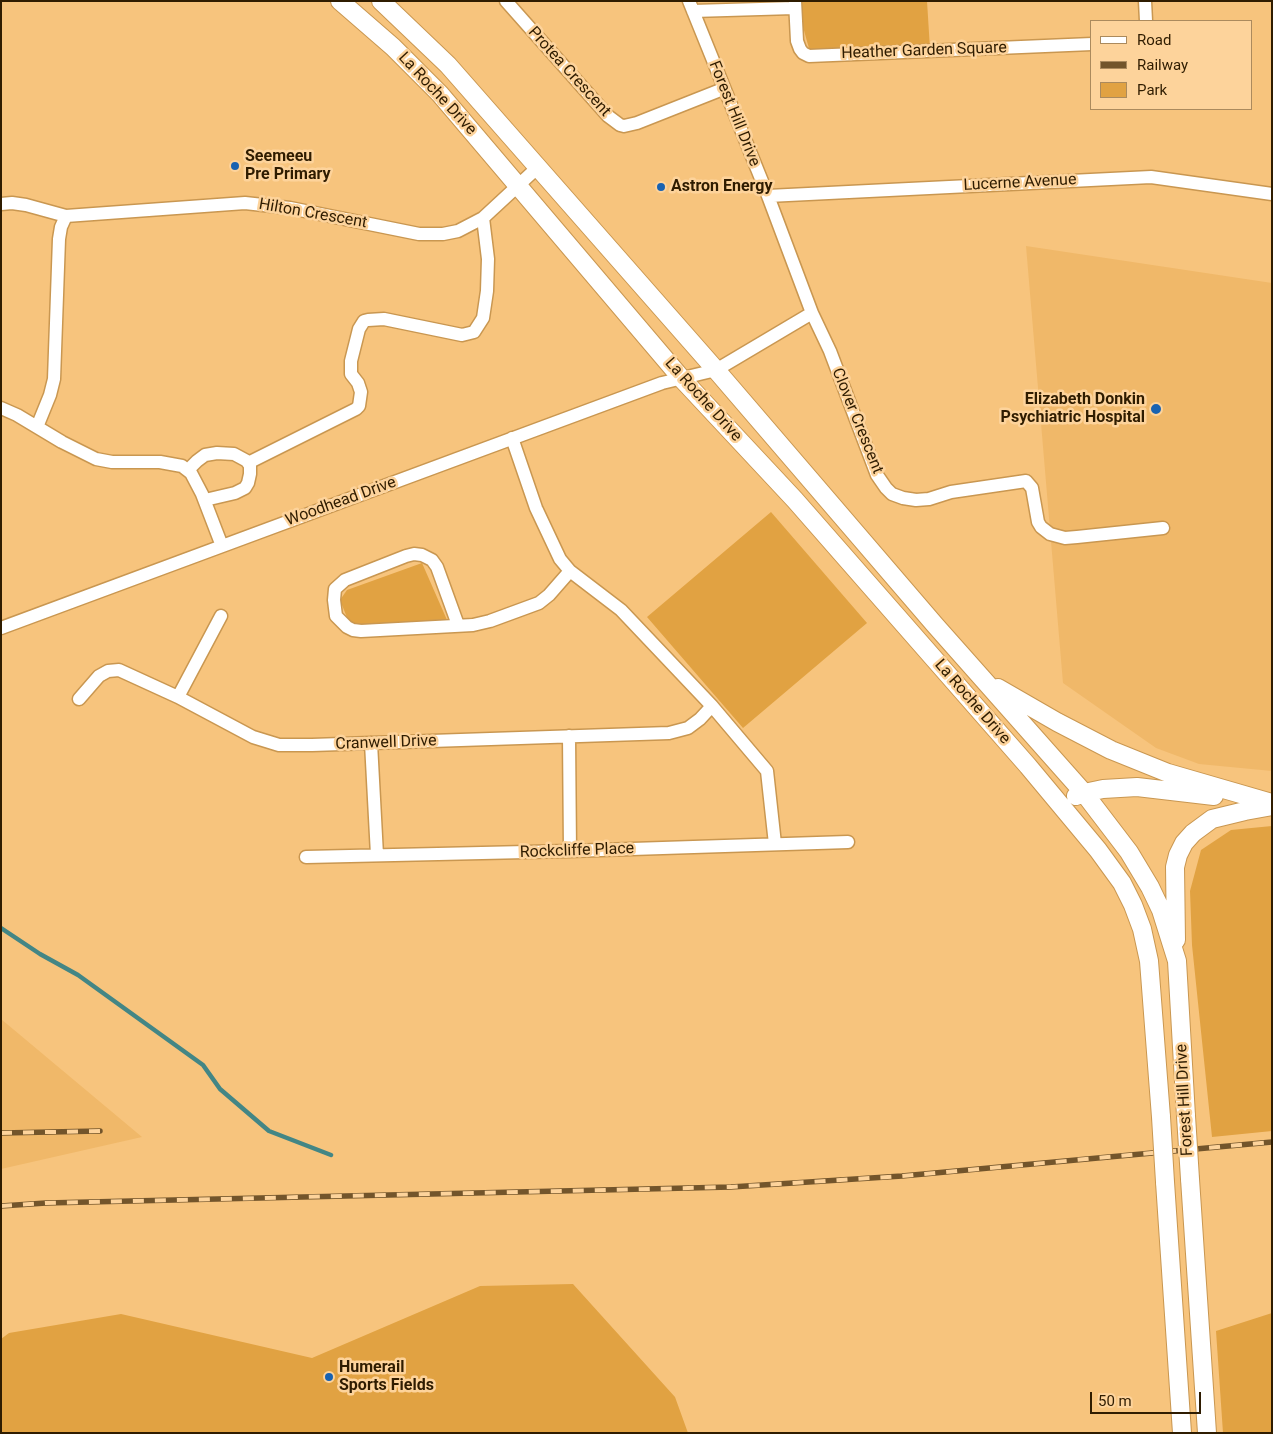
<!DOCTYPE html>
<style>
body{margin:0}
#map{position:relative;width:1273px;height:1434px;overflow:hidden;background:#f7c47d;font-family:Roboto,sans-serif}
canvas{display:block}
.frame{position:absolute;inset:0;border:2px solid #2f1c00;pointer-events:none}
.legend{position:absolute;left:1090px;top:20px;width:162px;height:90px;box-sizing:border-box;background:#fdd39b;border:1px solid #ab8a5d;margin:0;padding:6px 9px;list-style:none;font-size:15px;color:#2f1c00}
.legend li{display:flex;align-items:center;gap:10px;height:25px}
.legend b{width:25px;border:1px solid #ab8a5d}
.scale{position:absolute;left:1090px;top:1392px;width:111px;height:22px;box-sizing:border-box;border:2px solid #2f1c00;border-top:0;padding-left:6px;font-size:15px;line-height:18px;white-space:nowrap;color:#2f1c00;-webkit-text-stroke:4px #fdd39b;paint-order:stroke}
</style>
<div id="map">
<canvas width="1273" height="1434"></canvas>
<div class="frame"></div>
<ul class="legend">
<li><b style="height:6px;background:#fff"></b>Road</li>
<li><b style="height:6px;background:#73552b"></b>Railway</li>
<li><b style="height:14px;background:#e1a242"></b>Park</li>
</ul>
<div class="scale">50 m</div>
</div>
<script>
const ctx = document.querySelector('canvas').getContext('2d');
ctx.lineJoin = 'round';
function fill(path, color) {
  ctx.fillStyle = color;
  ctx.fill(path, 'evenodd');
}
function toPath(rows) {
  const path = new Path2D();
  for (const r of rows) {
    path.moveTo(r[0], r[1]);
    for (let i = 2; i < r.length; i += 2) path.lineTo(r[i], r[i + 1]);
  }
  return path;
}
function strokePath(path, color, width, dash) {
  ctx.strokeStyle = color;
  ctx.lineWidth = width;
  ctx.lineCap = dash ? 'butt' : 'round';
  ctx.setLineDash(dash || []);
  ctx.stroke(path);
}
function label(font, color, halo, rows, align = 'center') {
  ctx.font = font + ' Roboto,sans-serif';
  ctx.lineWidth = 5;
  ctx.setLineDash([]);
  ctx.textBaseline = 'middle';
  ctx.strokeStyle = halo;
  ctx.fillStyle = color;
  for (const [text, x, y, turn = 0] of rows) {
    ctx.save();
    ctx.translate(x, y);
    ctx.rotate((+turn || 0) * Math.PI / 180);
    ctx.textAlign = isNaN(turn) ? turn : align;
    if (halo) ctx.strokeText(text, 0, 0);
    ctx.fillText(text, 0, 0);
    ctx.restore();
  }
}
fill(toPath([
 [1026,246,1272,283,1272,771,1199,764,1156,748,1063,683],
 [1,1019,142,1137,1,1169]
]), '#f0b869');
fill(toPath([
 [798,1,927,1,930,49,810,52,798,9],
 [771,512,867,623,743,728,647,617],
 [422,563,447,620,350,625,340,600,347,590],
 [1272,826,1272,1131,1212,1137,1192,945,1190,891,1201,850,1231,830],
 [573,1284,675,1397,688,1433,1,1433,1,1339,9,1333,121,1314,312,1358,480,1286],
 [1272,1313,1272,1433,1223,1433,1216,1331]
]), '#e1a242');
strokePath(toPath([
 [1,928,40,954,78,975,203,1065,220,1089,269,1131,331,1155]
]), '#438685', 4.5);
const street = toPath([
 [506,1,608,116,620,125,624,126,637,123,723,89],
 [689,1,768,196,812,313,830,351,877,475,886,488,892,494,903,498,916,500,929,499,951,492,1026,481,1032,488,1038,522,1041,527,1050,534,1065,538,1077,537,1163,528],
 [795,1,797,41,800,49,803,53,809,56,1092,44],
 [1145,1,1146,21],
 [693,11,794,8],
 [768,196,1151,177,1272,194],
 [1,204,12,203,26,205,66,216,245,203,290,208,419,234,443,234,458,231,483,218,537,168],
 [1,408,17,415,62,442,96,459,112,462,160,462,182,466,191,473,202,494,222,546],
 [37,427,50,395,54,379,59,239,61,227,66,216],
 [512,438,536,508,560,559,570,571,621,610,712,706,767,771,775,844],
 [248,463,356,409,359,406,361,392,358,383,351,374,351,361,359,329,364,321,368,320,384,319,462,335,474,332,483,318,487,291,488,259,483,218],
 [188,470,197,461,205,455,217,453,234,454,247,461,250,466,250,474,248,483,245,488,235,493,205,500],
 [458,625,437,567,432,560,422,555,414,554,406,556,345,580,335,589,334,600,336,616,347,627,353,630,361,631,473,625,490,621,539,603,549,595,570,571],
 [1,628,662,383,716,370,812,313],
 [178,697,221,616],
 [79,699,99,676,108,671,119,670,178,697,253,737,279,745,312,745,669,733,688,728,700,719,712,706],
 [569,736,570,851],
 [371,743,377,855],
 [306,857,570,851,848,842]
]);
const secondary = toPath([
 [340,1,393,47,440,94,682,379,795,500,1028,766,1098,850,1122,883,1133,905,1142,929,1149,961,1161,1117],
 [381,1,448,65,716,370,935,625,1084,793,1129,852,1150,887,1161,910,1177,961,1186,1116],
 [998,688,1057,722,1111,750,1168,773,1272,803],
 [1076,796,1084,793,1103,789,1137,787,1214,796],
 [1176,940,1175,867,1178,855,1184,843,1193,833,1212,819,1245,811,1272,806],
 [1190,1179,1207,1433],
 [1165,1182,1182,1433]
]);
strokePath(street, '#c99751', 15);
strokePath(secondary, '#c99751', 20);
strokePath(street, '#fff', 12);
strokePath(secondary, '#fff', 18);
const rail = toPath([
 [1,1133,100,1131],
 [1,1206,46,1203,731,1187,902,1176,1272,1142]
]);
strokePath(rail, '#73552b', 5.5);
strokePath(rail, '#fdd39b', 4, [11]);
const secondaryBridge = toPath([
 [1186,1116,1190,1179],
 [1161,1117,1165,1182]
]);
strokePath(secondaryBridge, '#c99751', 20, []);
strokePath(secondaryBridge, '#fff', 18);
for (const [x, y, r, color] of [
 [235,166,5,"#1862b1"],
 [661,187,5,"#1862b1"],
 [1156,409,6,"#1862b1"],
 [329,1377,5,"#1862b1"]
]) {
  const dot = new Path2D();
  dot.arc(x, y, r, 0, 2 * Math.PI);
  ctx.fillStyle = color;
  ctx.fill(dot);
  strokePath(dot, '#fdd39b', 2);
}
label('16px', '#2f1c00', '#fdd39b', [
 ["Heather Garden Square",924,51,-2],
 ["Protea Crescent",569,72,48],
 ["La Roche Drive",437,94,47],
 ["Forest Hill Drive",734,114,68],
 ["Lucerne Avenue",1020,183,-3],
 ["Hilton Crescent",313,214,10],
 ["La Roche Drive",703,400,48],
 ["Clover Crescent",857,421,68],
 ["Woodhead Drive",341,502,-20],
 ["La Roche Drive",972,702,49],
 ["Cranwell Drive",386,743,-2],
 ["Rockcliffe Place",577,851,-2],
 ["Forest Hill Drive",1185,1100,-93]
]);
label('bold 16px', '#2f1c00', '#fdd39b', [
 ["Seemeeu",245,157],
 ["Pre Primary",245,175],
 ["Astron Energy",671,187],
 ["Elizabeth Donkin",1145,400,"right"],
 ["Psychiatric Hospital",1145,418,"right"],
 ["Humerail",339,1368],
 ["Sports Fields",339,1386]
], 'left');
</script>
